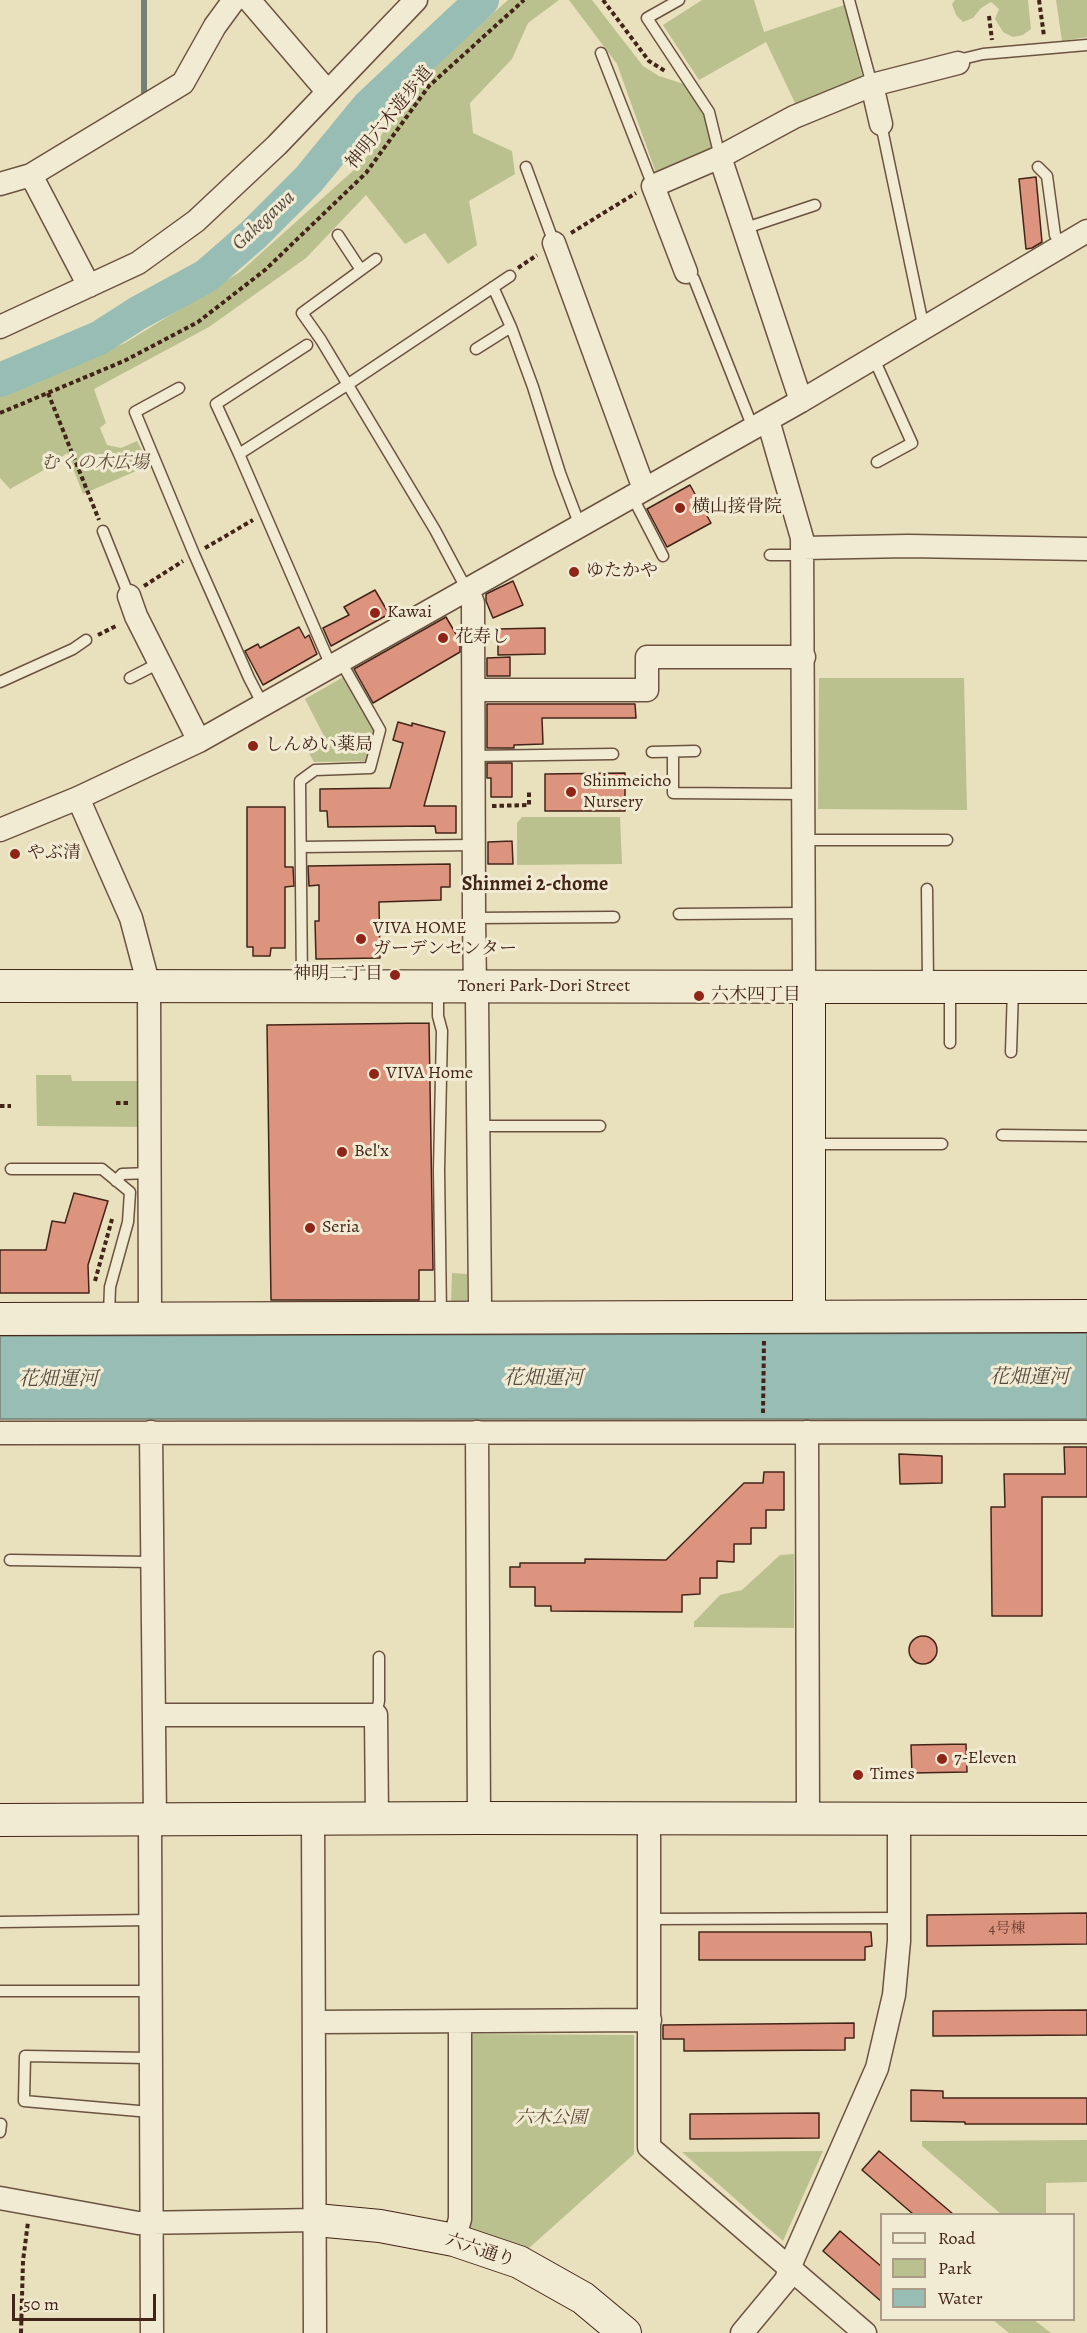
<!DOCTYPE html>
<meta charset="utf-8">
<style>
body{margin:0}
#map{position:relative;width:1087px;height:2333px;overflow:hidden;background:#e9e0bd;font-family:Alegreya,serif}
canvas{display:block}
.legend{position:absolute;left:880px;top:2213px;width:195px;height:108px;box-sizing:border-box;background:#f1ebd4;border:2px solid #ab9b89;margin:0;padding:8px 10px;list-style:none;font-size:18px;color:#432418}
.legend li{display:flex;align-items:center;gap:12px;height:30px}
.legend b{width:30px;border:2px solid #ab9b89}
.scale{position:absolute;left:12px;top:2294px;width:144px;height:27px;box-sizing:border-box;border:3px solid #432418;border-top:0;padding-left:8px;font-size:18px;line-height:21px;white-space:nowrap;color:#432418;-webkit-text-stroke:4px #f1ebd4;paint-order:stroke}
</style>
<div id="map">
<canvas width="1087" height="2333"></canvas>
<ul class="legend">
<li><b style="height:8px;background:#f1ebd4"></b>Road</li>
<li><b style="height:16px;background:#bbc18e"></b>Park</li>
<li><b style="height:16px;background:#98bdb5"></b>Water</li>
</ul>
<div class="scale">50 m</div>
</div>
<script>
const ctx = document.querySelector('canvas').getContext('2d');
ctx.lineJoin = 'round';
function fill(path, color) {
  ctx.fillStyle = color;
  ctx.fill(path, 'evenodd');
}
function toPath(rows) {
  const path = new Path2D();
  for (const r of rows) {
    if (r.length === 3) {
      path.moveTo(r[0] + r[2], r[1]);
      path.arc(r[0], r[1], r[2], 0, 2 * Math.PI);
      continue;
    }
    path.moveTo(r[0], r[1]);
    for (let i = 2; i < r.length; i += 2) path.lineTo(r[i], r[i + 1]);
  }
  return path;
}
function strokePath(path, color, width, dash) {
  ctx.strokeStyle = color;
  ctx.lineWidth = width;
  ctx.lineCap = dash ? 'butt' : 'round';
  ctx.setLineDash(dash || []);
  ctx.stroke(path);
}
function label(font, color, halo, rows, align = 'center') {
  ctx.font = font + ' Alegreya,"Noto Serif JP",serif';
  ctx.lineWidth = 6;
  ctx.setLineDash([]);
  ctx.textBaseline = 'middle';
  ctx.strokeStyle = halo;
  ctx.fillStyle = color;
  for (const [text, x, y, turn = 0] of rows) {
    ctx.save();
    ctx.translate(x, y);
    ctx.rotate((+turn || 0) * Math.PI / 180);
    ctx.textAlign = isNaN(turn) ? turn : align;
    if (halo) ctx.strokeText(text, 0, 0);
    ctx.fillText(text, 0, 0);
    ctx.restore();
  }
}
fill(toPath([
 [508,0,559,0,528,23,512,59,470,103,473,133,512,151,515,174,469,201,477,245,448,264,425,233,405,244,366,195,306,258,209,327,94,389,106,423,100,428,107,445,121,448,137,441,150,465,83,494,67,453,44,470,10,489,0,478,0,387,57,370,125,343,240,272,364,161,390,122,392,103],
 [569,0,592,0,643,66,659,76,684,84,703,111,711,146,709,154,656,173,617,64],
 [702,0,754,0,764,32,844,5,862,75,859,80,796,105,766,42,699,80,663,25],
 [955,0,1028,0,1031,29,1023,35,1013,37,1003,32,995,19,999,9,991,2,981,8,973,18,963,22,956,15,952,4],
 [1056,0,1087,0,1087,37,1062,41],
 [345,676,375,729,366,761,314,762,306,748,324,736,305,699],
 [819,678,964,678,967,810,818,809],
 [522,817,620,817,622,864,517,865,517,823],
 [36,1075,71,1075,72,1081,144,1081,145,1127,37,1126],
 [452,1273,467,1274,467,1305,451,1304],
 [794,1554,794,1628,694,1627,694,1622,720,1595,742,1590,780,1555],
 [471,2034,634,2035,634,2154,528,2249,470,2229],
 [1087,2140,1087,2182,1046,2183,1046,2214,1001,2214,922,2146,922,2141],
 [823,2151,783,2241,682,2152],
 [993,2320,1034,2320,1051,2333,1009,2333]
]), '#bbc18e');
const water = toPath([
 [1087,1333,1087,1419,0,1419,0,1336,1087,1333]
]);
fill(water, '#98bdb5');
strokePath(water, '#768076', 1.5);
strokePath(toPath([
 [144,100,144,0]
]), '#768076', 6);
strokePath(toPath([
 [0,380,99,338,138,313,206,276,253,235,309,179,368,107,482,0]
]), '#98bdb5', 34);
const building = toPath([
 [1036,177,1042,242,1032,248,1026,249,1019,179,1036,177],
 [690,485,711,523,667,547,647,509,690,485],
 [513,581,523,605,493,618,486,601,486,594,513,581],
 [375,590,389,614,331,646,323,628,349,615,344,607,375,590],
 [446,617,460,641,460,652,373,703,354,669,446,617],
 [299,627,305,638,309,635,317,654,263,685,245,651,258,644,260,648,299,627],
 [545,628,545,654,498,655,498,629,545,628],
 [510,657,510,676,487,676,487,658,510,657],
 [487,704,635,704,636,718,542,718,543,744,514,745,514,748,487,748,487,704],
 [398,722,412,726,412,723,445,732,424,806,456,806,456,833,436,833,435,826,328,827,327,811,320,811,320,789,390,788,403,743,393,740,398,722],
 [487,763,512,763,512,797,491,797,491,778,487,778,487,763],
 [625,773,625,811,545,811,545,774,625,773],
 [247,807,285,807,285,867,293,867,294,886,285,887,285,948,271,948,270,956,253,956,253,947,247,947,247,807],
 [512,841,513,864,488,864,488,842,512,841],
 [450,864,450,887,441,887,441,900,379,902,380,958,316,959,315,921,319,921,319,885,309,886,308,866,450,864],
 [429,1023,433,1270,419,1270,419,1300,271,1300,267,1025,429,1023],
 [74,1193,108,1201,88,1265,89,1293,0,1293,0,1250,46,1250,52,1221,65,1223,74,1193],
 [1064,1447,1087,1447,1087,1497,1042,1497,1042,1616,992,1616,991,1507,1005,1507,1004,1474,1065,1474,1064,1447],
 [899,1454,942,1456,942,1483,900,1484,899,1454],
 [764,1472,784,1472,784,1510,766,1510,766,1528,751,1528,751,1544,734,1544,734,1562,717,1561,717,1578,700,1578,700,1594,682,1595,682,1612,551,1611,551,1606,535,1606,535,1587,510,1587,510,1567,520,1567,520,1563,585,1563,585,1559,666,1560,744,1483,763,1483,764,1472],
 [923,1650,14],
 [966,1744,967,1772,912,1773,911,1745,966,1744],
 [1087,1913,1087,1944,927,1946,927,1915,1087,1913],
 [699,1932,871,1932,872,1946,865,1947,865,1960,699,1960,699,1932],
 [1087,2010,1087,2035,933,2036,933,2011,1087,2010],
 [854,2023,854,2038,845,2038,845,2050,684,2051,684,2039,663,2039,663,2025,854,2023],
 [911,2090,943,2091,943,2098,1087,2098,1087,2124,965,2124,965,2122,911,2121,911,2090],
 [819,2113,819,2138,690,2139,690,2114,819,2113],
 [879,2151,953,2214,913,2214,862,2170,879,2151],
 [840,2231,882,2267,882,2302,823,2251,840,2231]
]);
fill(building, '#dd947e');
strokePath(building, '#432418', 1.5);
const lane = toPath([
 [679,0,647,18,709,112,720,157],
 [849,0,872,85],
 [601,53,653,186],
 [958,63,958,60,983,54,1087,45],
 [881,124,924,329],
 [526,167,554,243],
 [1038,167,1047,176,1055,235,1063,246],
 [743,229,815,205],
 [338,235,361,270],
 [376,259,302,313,321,340,435,530,467,590],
 [686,272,694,279,753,428],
 [493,287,511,327,533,387,560,473,580,526],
 [476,349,511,327],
 [874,359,912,443,877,462],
 [179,388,135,412,194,554,249,678,263,705],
 [239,454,216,404,307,345],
 [632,496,663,556],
 [103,531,129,596],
 [770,555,802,555],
 [331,666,239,454,347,385,510,276],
 [130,678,159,663],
 [0,682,73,649,86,640],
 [652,752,695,751],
 [673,752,673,793,804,794],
 [474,756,613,754],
 [804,840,947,840],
 [301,847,474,845],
 [927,889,928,983],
 [679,914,804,913],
 [474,918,614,917],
 [302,983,300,781,315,770,370,768,380,730,340,660],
 [438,990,438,1016,442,1031,439,1170,441,1315],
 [950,990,950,1043],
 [1011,1052,1013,989],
 [479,1126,600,1126],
 [1002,1135,1087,1136],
 [812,1144,942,1144],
 [11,1169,102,1169,130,1192,128,1222,110,1287,109,1315],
 [116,1181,122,1174,150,1173],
 [10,1560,151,1562],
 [376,1715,379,1701,379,1657],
 [650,1919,899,1918],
 [0,1922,150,1920],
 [0,1991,150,1991],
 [150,2112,24,2101,25,2056,150,2058],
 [0,2132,1,2124]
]);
const street = toPath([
 [249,0,327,91],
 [872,85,881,124],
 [720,157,801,401],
 [31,175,89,286],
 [0,184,31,175,183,83,215,26,234,0],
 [554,243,644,489],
 [686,272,653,186,720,157,794,117,872,85,958,63],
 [0,327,138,263,196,221,277,145,416,0],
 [768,420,802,538,804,974,807,988],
 [802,548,908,546,1087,549],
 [468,590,473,603,474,918,475,987,477,998,480,1304,478,1319],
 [129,596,136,616,199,741],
 [474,690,647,690,647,657,804,657],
 [78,798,131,918,149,986,150,1318],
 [0,830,78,798,199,741,801,401,1087,231],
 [151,1432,155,1820],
 [477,1432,479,1818],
 [807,1432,808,1819],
 [0,1433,1087,1432],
 [154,1715,376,1715,377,1818],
 [313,1818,315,2333],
 [649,1819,649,2147,865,2333],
 [150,1820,152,2333],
 [315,2022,650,2020],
 [0,2198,138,2223,316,2220],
 [454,2240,460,2219,460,2022],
 [742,2333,786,2280,793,2259,877,2068,894,1995,899,1941,899,1819]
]);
const secondary = toPath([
 [0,986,1087,987],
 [807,988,809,999,809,1317],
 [0,1319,1087,1316],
 [0,1820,479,1818,1087,1819],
 [316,2220,380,2226,454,2240,519,2262,583,2298,625,2333]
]);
strokePath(lane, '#6c5341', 13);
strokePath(street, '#6c5341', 25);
strokePath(secondary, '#432418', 34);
strokePath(toPath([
 [603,0,649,61,665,71],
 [1039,0,1044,36],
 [989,16,992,40],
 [571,233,636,193],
 [518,268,537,255],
 [48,393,99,520],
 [0,413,124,361,198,322,265,270,366,173,429,86,524,0],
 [205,548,253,520],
 [144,586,183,561],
 [98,635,118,625],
 [492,806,529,805,529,791],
 [116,1103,131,1103],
 [0,1106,11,1106],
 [95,1281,112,1219],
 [763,1413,764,1340],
 [21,2333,23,2261,28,2222]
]), '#432418', 4, [4.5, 3]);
strokePath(lane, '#f1ebd4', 10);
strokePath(street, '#f1ebd4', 22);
strokePath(secondary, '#f1ebd4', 32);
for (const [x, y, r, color] of [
 [680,508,6,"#8f2418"],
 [574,572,6,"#8f2418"],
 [375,613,6,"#8f2418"],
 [443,638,6,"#8f2418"],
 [253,746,6,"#8f2418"],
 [571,792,6,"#8f2418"],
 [15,854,6,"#8f2418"],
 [361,939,6,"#8f2418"],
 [395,975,6,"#8f2418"],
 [699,996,6,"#8f2418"],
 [374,1074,6,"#8f2418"],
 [342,1152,6,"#8f2418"],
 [310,1228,6,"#8f2418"],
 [942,1759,6,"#8f2418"],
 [858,1775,6,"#8f2418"]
]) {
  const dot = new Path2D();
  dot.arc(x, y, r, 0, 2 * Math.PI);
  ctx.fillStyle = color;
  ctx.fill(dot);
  strokePath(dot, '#f1ebd4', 2);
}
label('15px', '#6a4032', null, [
 ["4号棟",1007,1929]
]);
label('18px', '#432418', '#f1ebd4', [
 ["神明六木遊歩道",390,118,-51],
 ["Toneri Park-Dori Street",544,987],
 ["六六通り",480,2251,18]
]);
label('italic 18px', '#614b36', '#f1ebd4', [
 ["むくの木広場",95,464],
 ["六木公園",551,2119]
]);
label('18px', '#432418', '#f1ebd4', [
 ["横山接骨院",692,508],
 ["ゆたかや",586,572],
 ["Kawai",387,613],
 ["花寿し",455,638],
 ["しんめい薬局",265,746],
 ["Shinmeicho",583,782],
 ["Nursery",583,803],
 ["やぶ清",27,854],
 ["VIVA HOME",373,929],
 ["ガーデンセンター",373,950],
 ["神明二丁目",383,975,"right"],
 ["六木四丁目",711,996],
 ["VIVA Home",386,1074],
 ["Bel'x",354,1152],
 ["Seria",322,1228],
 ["7-Eleven",954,1759],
 ["Times",870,1775]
], 'left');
label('italic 20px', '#584a3f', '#f1ebd4', [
 ["Gakegawa",264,221,-43],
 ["花畑運河",1029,1378],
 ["花畑運河",543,1379],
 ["花畑運河",58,1380]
]);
label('bold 20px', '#432418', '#f1ebd4', [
 ["Shinmei 2-chome",535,885]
]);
</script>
